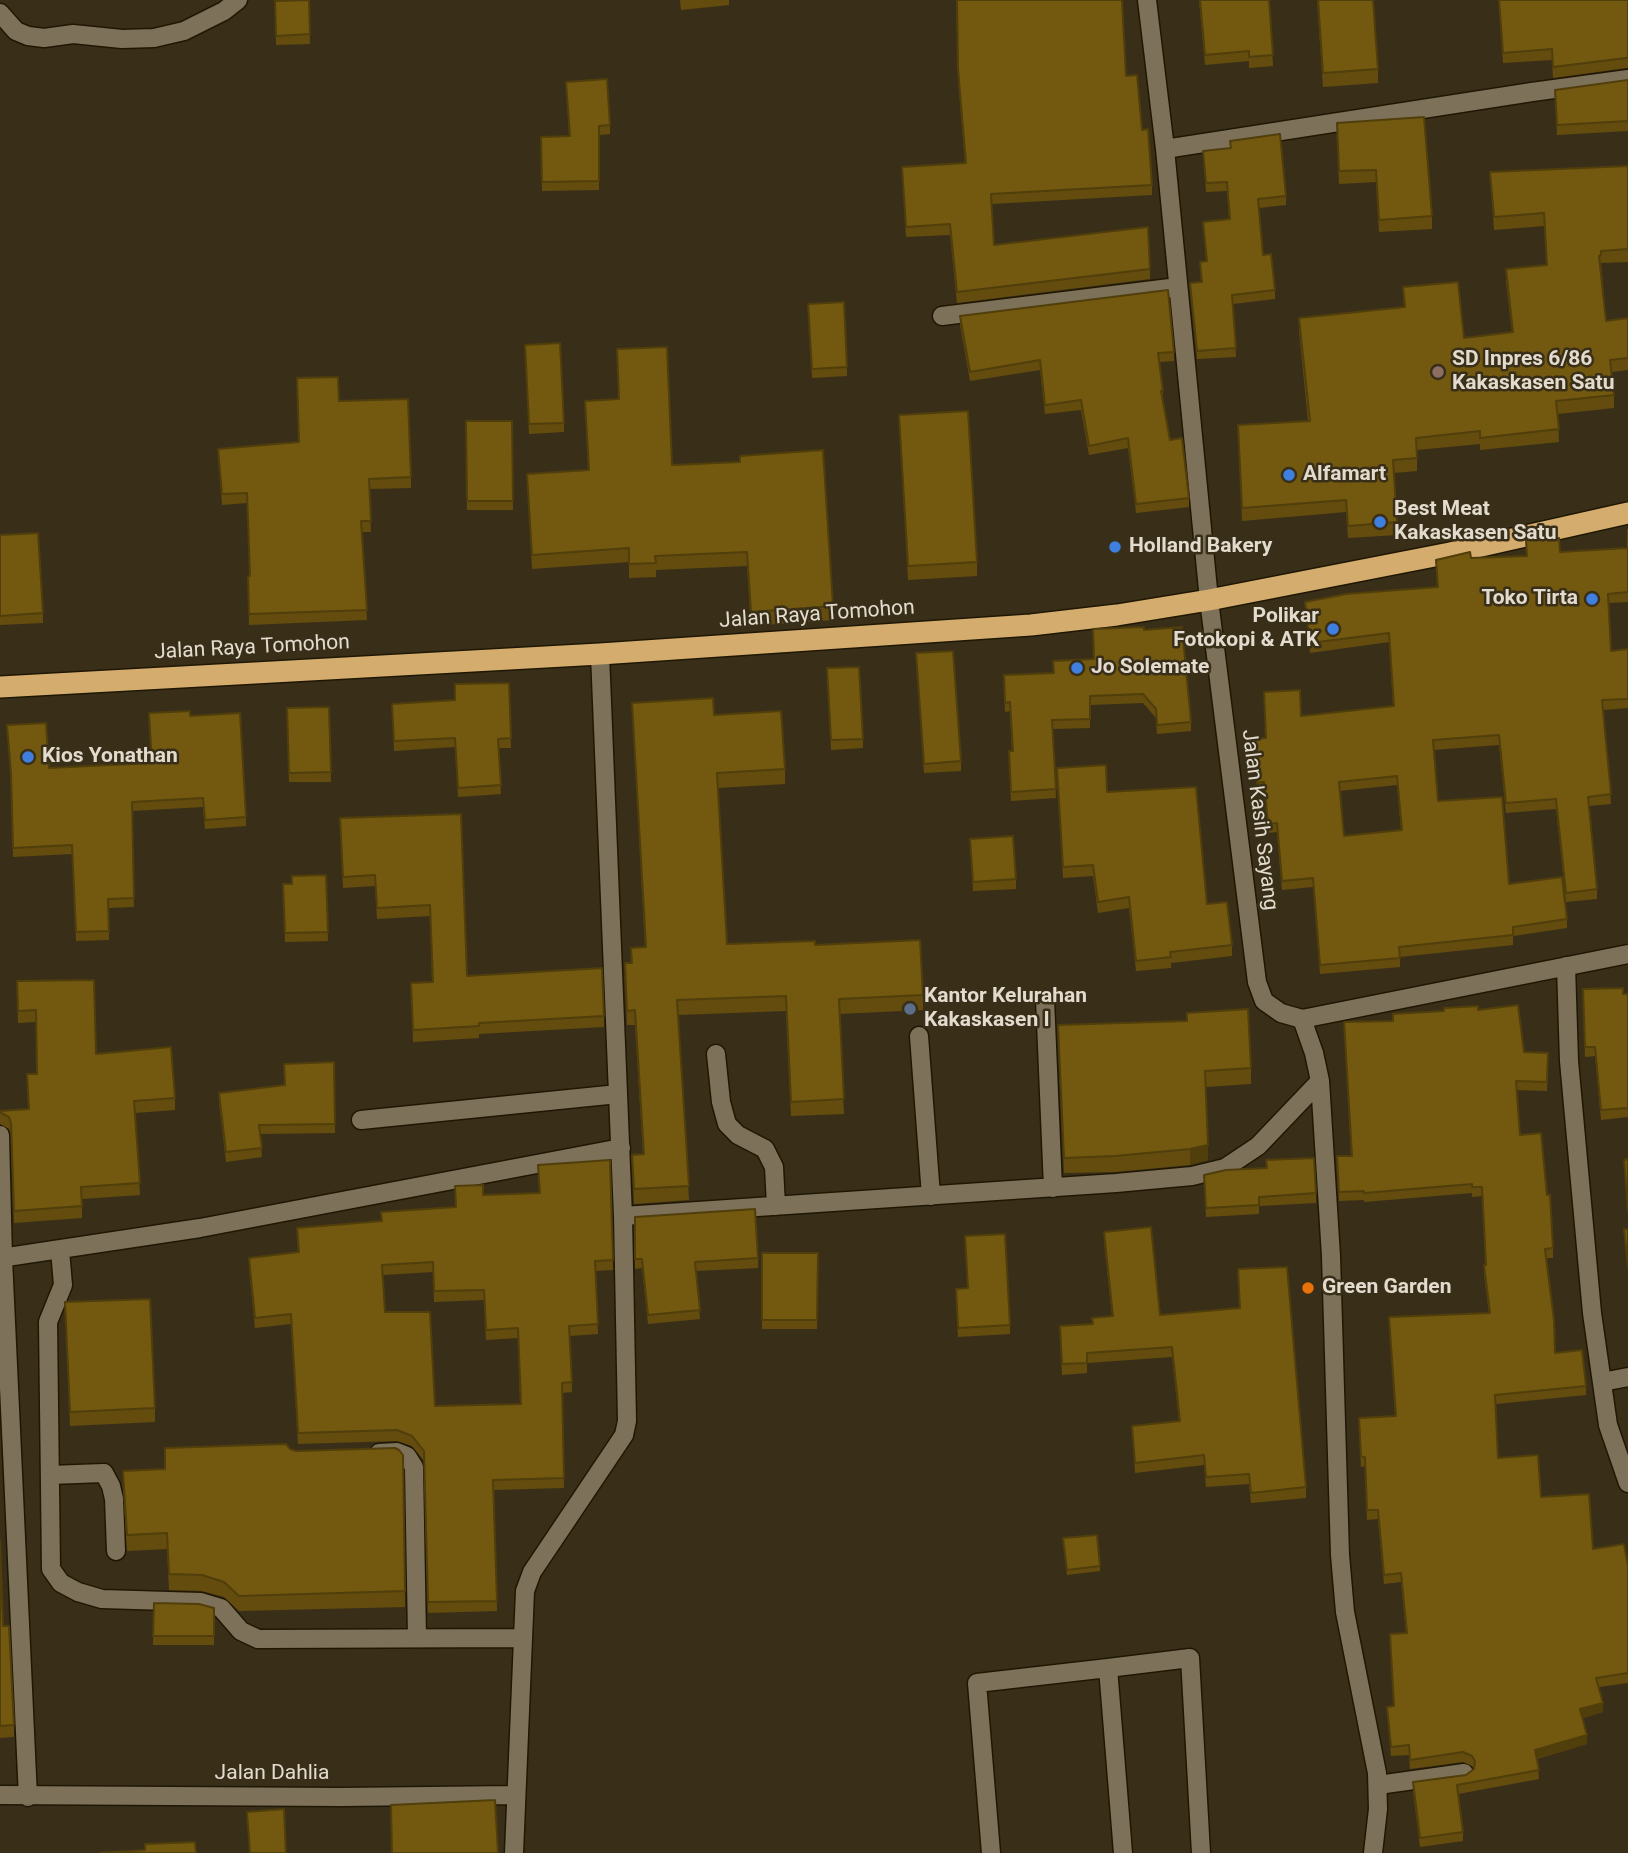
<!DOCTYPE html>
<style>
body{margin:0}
canvas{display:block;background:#392f19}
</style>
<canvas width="1628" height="1853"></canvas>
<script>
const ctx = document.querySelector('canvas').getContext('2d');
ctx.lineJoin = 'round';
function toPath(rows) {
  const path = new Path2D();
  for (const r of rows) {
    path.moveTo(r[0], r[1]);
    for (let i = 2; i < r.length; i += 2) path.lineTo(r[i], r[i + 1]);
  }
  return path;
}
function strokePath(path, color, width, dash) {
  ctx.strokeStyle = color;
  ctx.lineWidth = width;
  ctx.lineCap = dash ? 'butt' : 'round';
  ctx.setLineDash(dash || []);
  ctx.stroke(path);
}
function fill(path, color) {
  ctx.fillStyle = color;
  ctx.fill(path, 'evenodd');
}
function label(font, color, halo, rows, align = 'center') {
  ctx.font = font + ' Roboto,sans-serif';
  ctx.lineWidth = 5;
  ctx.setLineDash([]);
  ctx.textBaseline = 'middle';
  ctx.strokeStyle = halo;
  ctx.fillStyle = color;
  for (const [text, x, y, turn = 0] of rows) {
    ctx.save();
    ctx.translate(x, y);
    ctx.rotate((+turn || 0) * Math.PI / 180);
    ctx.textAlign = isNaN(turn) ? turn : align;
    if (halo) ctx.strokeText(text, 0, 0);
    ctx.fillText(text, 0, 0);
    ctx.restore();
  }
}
const minor = toPath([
 [1147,0,1165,149,1209,600,1257,982,1264,1001,1281,1013,1302,1019,1628,954],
 [0,13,16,31,28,36,44,38,73,34,122,39,154,38,184,31,224,11,238,0],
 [1165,149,1532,92,1628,79],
 [942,316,1178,287],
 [1566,966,1569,1061,1592,1313,1608,1425,1628,1483],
 [1045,999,1053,1188],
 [919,1036,931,1196],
 [716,1054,721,1102,727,1124,738,1135,765,1149,774,1167,776,1206],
 [1320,1081,1331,1256,1340,1555,1345,1612,1377,1773,1378,1809,1373,1853],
 [361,1120,618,1094],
 [0,1135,3,1258,28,1797],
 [623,1216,1116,1183,1192,1176,1225,1168,1258,1146,1320,1081,1314,1053,1302,1019],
 [60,1250,63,1285,48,1322,51,1569,61,1583,78,1592,102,1599,201,1602,221,1608,241,1631,258,1639,523,1638],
 [0,1258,200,1228,621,1148],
 [1602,1382,1628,1377],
 [379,1453,397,1452,407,1456,414,1467,417,1638],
 [50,1475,104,1473,111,1486,114,1499,116,1551],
 [1108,1668,1190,1658,1201,1853],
 [1378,1785,1464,1773],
 [0,1795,341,1797,516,1795],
 [514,1853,525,1591,532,1572,624,1435,627,1421,623,1216,600,654],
 [991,1853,977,1683,1108,1668,1123,1853]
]);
const highway = toPath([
 [0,687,600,654,1031,625,1117,615,1209,600,1450,553,1628,513]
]);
strokePath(minor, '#201703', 21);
strokePath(highway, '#201703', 24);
strokePath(minor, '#7d7159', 18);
strokePath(highway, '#d4ad6e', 21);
fill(toPath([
 [309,0,310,44,276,45,275,1],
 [680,0,729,0,729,5,681,10],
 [956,0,1126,76,1142,130,1152,185,1152,195,992,204,994,245,1150,269,1150,279,957,303,950,235,906,237,902,167,965,163,958,79],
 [1199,0,1269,0,1273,66,1249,68,1249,61,1205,65],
 [1317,0,1373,0,1378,69,1378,83,1323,87],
 [1499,0,1628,0,1628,68,1626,68,1553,78,1552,60,1503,63],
 [1628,80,1628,131,1557,135,1555,90],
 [566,82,610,125,610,134,599,135,599,190,542,191,541,137,569,136],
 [1337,136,1432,216,1432,229,1379,232,1376,182,1339,184],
 [1230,141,1286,196,1286,205,1259,208,1263,255,1275,290,1275,299,1233,304,1236,357,1197,359,1190,283,1201,282,1200,262,1206,261,1203,222,1229,219,1227,191,1206,192,1203,151,1230,148],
 [1628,166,1628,262,1601,263,1606,321,1628,318,1628,370,1612,372,1614,395,1614,408,1558,414,1559,442,1480,450,1480,444,1417,450,1417,471,1394,473,1397,535,1348,538,1346,512,1242,521,1238,425,1308,421,1299,331,1299,318,1404,307,1403,287,1464,338,1512,333,1506,282,1506,269,1547,265,1544,226,1494,230,1490,172],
 [808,304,847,367,847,376,812,378],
 [960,316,1174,352,1174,361,1159,362,1163,391,1163,400,1170,440,1189,498,1189,507,1136,513,1128,448,1089,455,1081,410,1045,414,1040,370,970,381,960,325],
 [617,349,672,465,833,606,833,620,751,626,747,566,656,570,656,577,629,578,629,562,532,569,527,474,588,471,585,401,619,399],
 [525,355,564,423,564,432,529,434],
 [339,401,411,477,411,488,369,489,371,532,362,532,367,620,249,625,248,576,250,576,247,503,222,505,218,449,299,442],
 [899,415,977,562,977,576,908,580],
 [466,421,512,421,513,510,467,510],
 [1627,529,1628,529,1628,602,1609,603,1611,651,1628,649,1628,708,1603,710,1611,804,1589,806,1597,889,1597,899,1566,902,1556,809,1506,813,1499,745,1433,750,1438,801,1509,884,1567,919,1567,928,1513,936,1513,945,1400,957,1400,967,1320,974,1313,887,1282,890,1277,832,1268,833,1264,792,1257,792,1254,739,1266,738,1264,692,1301,716,1393,706,1389,642,1310,653,1305,602,1437,587,1436,560,1527,556,1526,540,1560,552,1627,548],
 [1397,785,1401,830,1344,836,1339,791],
 [0,535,43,613,43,623,0,625],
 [1144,630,1191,722,1191,731,1157,734,1156,718,1143,703,1090,705,1090,728,1053,729,1056,798,1011,801,1009,760,1009,751,1012,751,1010,711,1005,712,1004,684,1053,673,1094,659],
 [916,653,961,761,961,771,924,773],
 [827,668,863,739,863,748,831,750],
 [509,683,511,748,498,748,501,794,458,797,455,747,394,751,392,704,455,700],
 [632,703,714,715,785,769,785,784,718,788,727,944,815,945,923,995,923,1010,839,1014,844,1114,791,1116,786,1011,678,1015,689,1200,634,1204,632,1155,643,1154,635,1025,627,1025,625,963,631,963,631,948,645,947],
 [329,707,331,782,289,782,287,708],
 [190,716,246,817,246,826,205,829,203,807,132,811,134,907,109,908,109,940,76,941,72,854,13,857,11,782,7,725,49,768,151,764],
 [1057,768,1107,792,1207,904,1232,945,1232,956,1171,963,1171,968,1136,971,1129,908,1098,913,1093,876,1063,878],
 [461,814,467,976,604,1016,604,1027,479,1034,479,1038,413,1042,411,983,432,982,430,916,377,919,375,886,343,888,340,818],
 [970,839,1016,879,1016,889,973,891],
 [326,875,328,941,285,942,283,884,292,884],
 [17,981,96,1054,175,1098,175,1110,135,1113,140,1195,82,1199,82,1218,14,1223,11,1135,9,1129,0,1124,0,1111,28,1109,27,1074,36,1074,36,1022,18,1023],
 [1583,989,1623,994,1628,994,1628,1117,1601,1120,1595,1056,1585,1057],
 [1478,1010,1524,1052,1548,1053,1547,1091,1517,1090,1520,1135,1547,1195,1553,1248,1553,1258,1546,1258,1555,1353,1586,1386,1586,1395,1496,1404,1498,1458,1541,1497,1593,1549,1628,1566,1628,1683,1599,1687,1603,1712,1583,1718,1587,1744,1537,1759,1539,1779,1458,1794,1463,1832,1463,1841,1420,1847,1413,1792,1413,1782,1466,1775,1474,1769,1472,1766,1463,1762,1410,1769,1409,1755,1391,1756,1387,1707,1394,1707,1406,1633,1401,1582,1384,1584,1378,1519,1367,1520,1365,1466,1361,1467,1359,1427,1395,1416,1389,1317,1489,1313,1484,1274,1484,1265,1486,1265,1482,1196,1472,1197,1472,1193,1364,1202,1364,1200,1339,1201,1337,1156,1351,1156,1344,1022,1393,1021],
 [1058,1025,1251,1068,1251,1084,1206,1087,1208,1160,1190,1165,1115,1172,1064,1173],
 [334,1062,335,1133,260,1134,262,1157,226,1162,219,1103,219,1093,285,1085],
 [610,1160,613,1270,595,1271,598,1334,570,1336,572,1392,562,1393,564,1488,494,1490,497,1611,428,1613,424,1461,412,1446,397,1441,298,1444,291,1324,255,1328,249,1268,249,1258,298,1252,297,1228,381,1221,381,1212,456,1207,483,1195,539,1193,538,1165],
 [433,1272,434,1302,484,1300,486,1340,518,1338,520,1404,435,1406,385,1312,383,1275],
 [1204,1185,1316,1193,1316,1203,1259,1206,1259,1214,1206,1217],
 [635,1217,758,1258,758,1268,696,1271,700,1319,648,1324,642,1268,635,1269],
 [1104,1232,1160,1315,1306,1487,1306,1498,1251,1503,1249,1484,1206,1487,1204,1465,1135,1473,1132,1426,1179,1421,1172,1357,1087,1363,1087,1373,1062,1375,1060,1336,1112,1316,1104,1242],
 [965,1246,1010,1325,1010,1334,958,1337,956,1298,968,1288],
 [762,1253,818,1253,817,1329,762,1329],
 [65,1302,155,1408,155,1422,70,1426],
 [290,1449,296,1451,403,1455,405,1607,239,1611,224,1597,202,1591,169,1590,167,1549,127,1551,123,1487,123,1471,165,1469],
 [0,1540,3,1626,14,1725,14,1737,0,1738],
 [1063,1543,1100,1566,1100,1571,1067,1575],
 [154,1603,214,1608,214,1645,153,1645]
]), '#634c0e');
fill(toPath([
 [1208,1145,1208,1160,1190,1165,1190,1149],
 [1603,1703,1603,1712,1580,1719,1580,1709],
 [1587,1735,1587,1744,1535,1759,1535,1750]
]), '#503e0b');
const building = toPath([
 [309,0,310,34,276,36,275,1,309,0],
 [957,0,1122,0,1126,76,1137,75,1142,130,1148,129,1152,185,991,194,994,245,1148,227,1150,269,957,292,950,224,906,227,902,167,966,163,958,69,957,0],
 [1200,0,1269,0,1273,55,1249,57,1249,51,1205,55,1200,0],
 [1318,0,1373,0,1378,69,1323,73,1318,0],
 [1499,0,1628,0,1628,58,1626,58,1553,67,1552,49,1503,53,1499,0],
 [607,79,610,125,599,126,599,181,542,182,541,137,570,136,566,82,607,79],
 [1628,80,1628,121,1557,125,1555,90,1628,80],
 [1424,117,1432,216,1379,220,1376,170,1339,171,1337,123,1424,117],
 [1280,134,1286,196,1258,199,1263,255,1271,254,1275,290,1232,295,1236,348,1197,351,1190,283,1202,282,1200,262,1207,261,1203,222,1230,219,1227,182,1206,183,1203,151,1231,148,1230,141,1280,134],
 [1628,166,1628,249,1601,251,1601,255,1599,256,1606,321,1628,318,1628,358,1610,360,1614,395,1556,401,1559,429,1480,438,1480,431,1416,438,1417,458,1393,460,1397,522,1348,526,1346,500,1242,508,1238,425,1310,421,1299,318,1405,307,1403,287,1458,282,1464,338,1513,332,1506,269,1547,265,1544,213,1494,217,1490,172,1628,166],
 [1168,290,1174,352,1158,353,1163,391,1161,391,1170,440,1182,438,1189,498,1136,504,1128,438,1089,446,1081,400,1045,405,1040,360,970,372,960,316,1168,290],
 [844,302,847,367,812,369,808,304,844,302],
 [560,343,564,423,529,424,525,345,560,343],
 [667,347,672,465,740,462,740,456,823,450,833,606,751,612,747,552,655,556,656,563,629,564,629,548,532,555,527,474,589,470,585,401,619,399,617,349,667,347],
 [338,377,339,401,408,399,411,477,369,479,371,521,361,521,367,610,249,614,248,576,250,576,247,493,222,494,218,449,299,442,297,378,338,377],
 [968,411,977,562,908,566,899,415,968,411],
 [466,421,512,421,513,501,467,501,466,421],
 [38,533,43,613,0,616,0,535,38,533],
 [1559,538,1560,552,1628,548,1628,592,1608,594,1611,651,1628,649,1628,699,1602,700,1611,794,1588,797,1597,889,1566,893,1556,799,1506,803,1499,735,1433,740,1438,801,1502,797,1509,884,1562,877,1567,919,1513,927,1513,935,1399,947,1400,958,1320,965,1313,878,1282,881,1277,823,1268,824,1264,782,1257,783,1254,739,1266,738,1264,692,1300,690,1301,716,1394,706,1389,633,1310,643,1305,602,1346,594,1438,587,1436,560,1470,552,1471,558,1527,556,1526,540,1559,538],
 [1397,776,1402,830,1344,836,1339,782,1397,776],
 [1144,627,1144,630,1182,627,1191,722,1157,725,1156,709,1143,694,1090,696,1090,719,1052,720,1056,789,1011,792,1009,751,1013,751,1010,702,1005,703,1004,675,1054,673,1053,661,1094,659,1093,629,1144,627],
 [953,651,961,761,924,764,916,653,953,651],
 [859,667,863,739,831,740,827,668,859,667],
 [509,683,511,738,498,739,501,785,458,788,455,738,394,741,392,704,455,700,455,684,509,683],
 [713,698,714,715,781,711,785,769,717,773,727,944,815,941,815,945,920,940,923,995,839,999,844,1099,791,1102,786,996,677,1000,689,1186,634,1189,632,1155,644,1154,635,1010,627,1011,625,963,632,963,631,948,646,947,632,703,713,698],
 [329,707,331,772,289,773,287,708,329,707],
 [190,711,190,716,240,713,246,817,205,820,203,798,132,802,134,898,108,899,109,931,76,932,72,845,13,848,11,773,7,725,46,723,49,768,152,763,149,713,190,711],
 [1106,765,1107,792,1196,787,1207,904,1227,902,1232,945,1170,952,1171,957,1136,961,1129,897,1098,902,1093,865,1063,867,1057,768,1106,765],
 [461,814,467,976,602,968,604,1016,479,1023,479,1026,413,1030,411,983,433,982,430,905,377,908,375,875,343,877,340,818,461,814],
 [1013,836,1016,879,973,882,970,839,1013,836],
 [326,875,328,932,285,933,283,884,292,884,292,876,326,875],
 [94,980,96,1054,171,1047,175,1098,134,1101,140,1183,81,1187,82,1206,14,1211,11,1123,9,1117,0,1112,0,1111,29,1109,27,1074,37,1074,36,1010,18,1011,17,981,94,980],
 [1623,988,1623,994,1628,994,1628,1108,1601,1110,1595,1047,1585,1047,1583,989,1623,988],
 [1518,1005,1524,1052,1548,1053,1547,1082,1516,1081,1520,1135,1541,1133,1547,1195,1550,1195,1553,1248,1545,1249,1554,1320,1555,1353,1582,1350,1586,1386,1495,1395,1498,1458,1538,1455,1541,1497,1589,1494,1593,1549,1624,1544,1628,1566,1628,1673,1596,1678,1603,1703,1580,1709,1587,1735,1535,1750,1539,1770,1457,1785,1463,1832,1420,1838,1413,1782,1466,1775,1474,1769,1475,1761,1472,1756,1463,1752,1410,1760,1409,1745,1391,1747,1387,1707,1394,1706,1390,1634,1407,1633,1401,1573,1384,1575,1378,1510,1367,1510,1365,1457,1361,1457,1359,1418,1396,1416,1389,1317,1490,1313,1484,1265,1486,1265,1482,1187,1472,1187,1472,1184,1364,1193,1364,1191,1339,1192,1337,1156,1352,1156,1344,1022,1393,1021,1393,1014,1444,1011,1444,1008,1478,1006,1478,1010,1518,1005],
 [1248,1009,1251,1068,1205,1071,1208,1145,1190,1149,1115,1156,1064,1158,1058,1025,1187,1021,1187,1013,1248,1009],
 [334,1062,335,1124,259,1125,262,1148,226,1152,219,1093,285,1085,284,1064,334,1062],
 [1314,1158,1316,1193,1259,1197,1259,1205,1206,1208,1204,1175,1226,1170,1267,1168,1266,1160,1314,1158],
 [1628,1159,1628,1211,1624,1160,1628,1159],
 [610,1160,613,1260,595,1261,598,1324,569,1326,572,1382,562,1383,564,1478,493,1480,497,1601,428,1602,424,1451,412,1436,397,1430,298,1433,291,1314,255,1318,249,1258,299,1252,297,1228,382,1221,381,1212,456,1207,455,1186,483,1185,483,1195,540,1193,538,1165,610,1160],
 [433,1262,434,1291,484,1290,486,1330,518,1328,521,1404,435,1406,430,1312,385,1312,382,1265,433,1262],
 [755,1209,758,1258,695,1262,700,1310,648,1315,642,1259,635,1259,635,1217,755,1209],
 [1151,1227,1160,1315,1240,1308,1238,1269,1287,1267,1306,1487,1251,1493,1249,1474,1206,1477,1204,1455,1135,1463,1132,1426,1180,1421,1172,1347,1087,1353,1087,1363,1062,1364,1060,1326,1093,1324,1092,1318,1113,1316,1104,1232,1151,1227],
 [1624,1229,1628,1229,1628,1267,1624,1229],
 [1005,1234,1010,1325,958,1328,956,1289,968,1288,965,1236,1005,1234],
 [762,1253,818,1253,817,1320,762,1320,762,1253],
 [150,1299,155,1408,70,1412,65,1302,150,1299],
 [286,1444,290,1449,296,1451,395,1448,399,1450,403,1455,405,1591,239,1596,224,1582,202,1575,169,1574,167,1533,127,1535,123,1471,165,1469,165,1448,286,1444],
 [1097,1535,1100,1566,1067,1570,1063,1538,1097,1535],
 [0,1540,3,1626,9,1626,14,1725,0,1726,0,1540],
 [154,1603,199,1604,214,1608,214,1636,153,1636,154,1603],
 [495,1800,498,1853,392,1853,391,1805,495,1800],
 [284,1809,286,1853,250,1853,247,1812,284,1809],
 [195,1842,196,1853,100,1853,145,1850,145,1844,195,1842]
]);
fill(building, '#735810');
strokePath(building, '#503e0b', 2);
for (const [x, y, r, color] of [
 [1438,372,7,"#8d6e63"],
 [1289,475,7,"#3f7fe0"],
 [1380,522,7,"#3f7fe0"],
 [1115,547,7,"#3f7fe0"],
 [1592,599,7,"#3f7fe0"],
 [1333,629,7,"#3f7fe0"],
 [1077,668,7,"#3f7fe0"],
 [28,757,7,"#3f7fe0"],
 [910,1009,7,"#5c6f8a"],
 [1308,1288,7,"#e8710a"]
]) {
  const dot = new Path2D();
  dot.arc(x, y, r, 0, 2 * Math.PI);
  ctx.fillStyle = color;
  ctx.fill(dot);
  strokePath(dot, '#392f19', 2.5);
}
label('bold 21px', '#e2dbce', '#392f19', [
 ["SD Inpres 6/86",1452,360],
 ["Kakaskasen Satu",1452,384],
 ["Alfamart",1303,475],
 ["Best Meat",1394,510],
 ["Kakaskasen Satu",1394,534],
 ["Holland Bakery",1129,547],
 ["Toko Tirta",1578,599,"right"],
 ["Polikar",1319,617,"right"],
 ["Fotokopi & ATK",1319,641,"right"],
 ["Jo Solemate",1091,668],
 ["Kios Yonathan",42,757],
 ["Kantor Kelurahan",924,997],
 ["Kakaskasen I",924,1021],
 ["Green Garden",1322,1288]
], 'left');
label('21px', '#e2dbce', '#392f19', [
 ["Jalan Raya Tomohon",817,615,-4],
 ["Jalan Raya Tomohon",252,648,-3],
 ["Jalan Kasih Sayang",1259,820,83],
 ["Jalan Dahlia",272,1774]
]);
</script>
